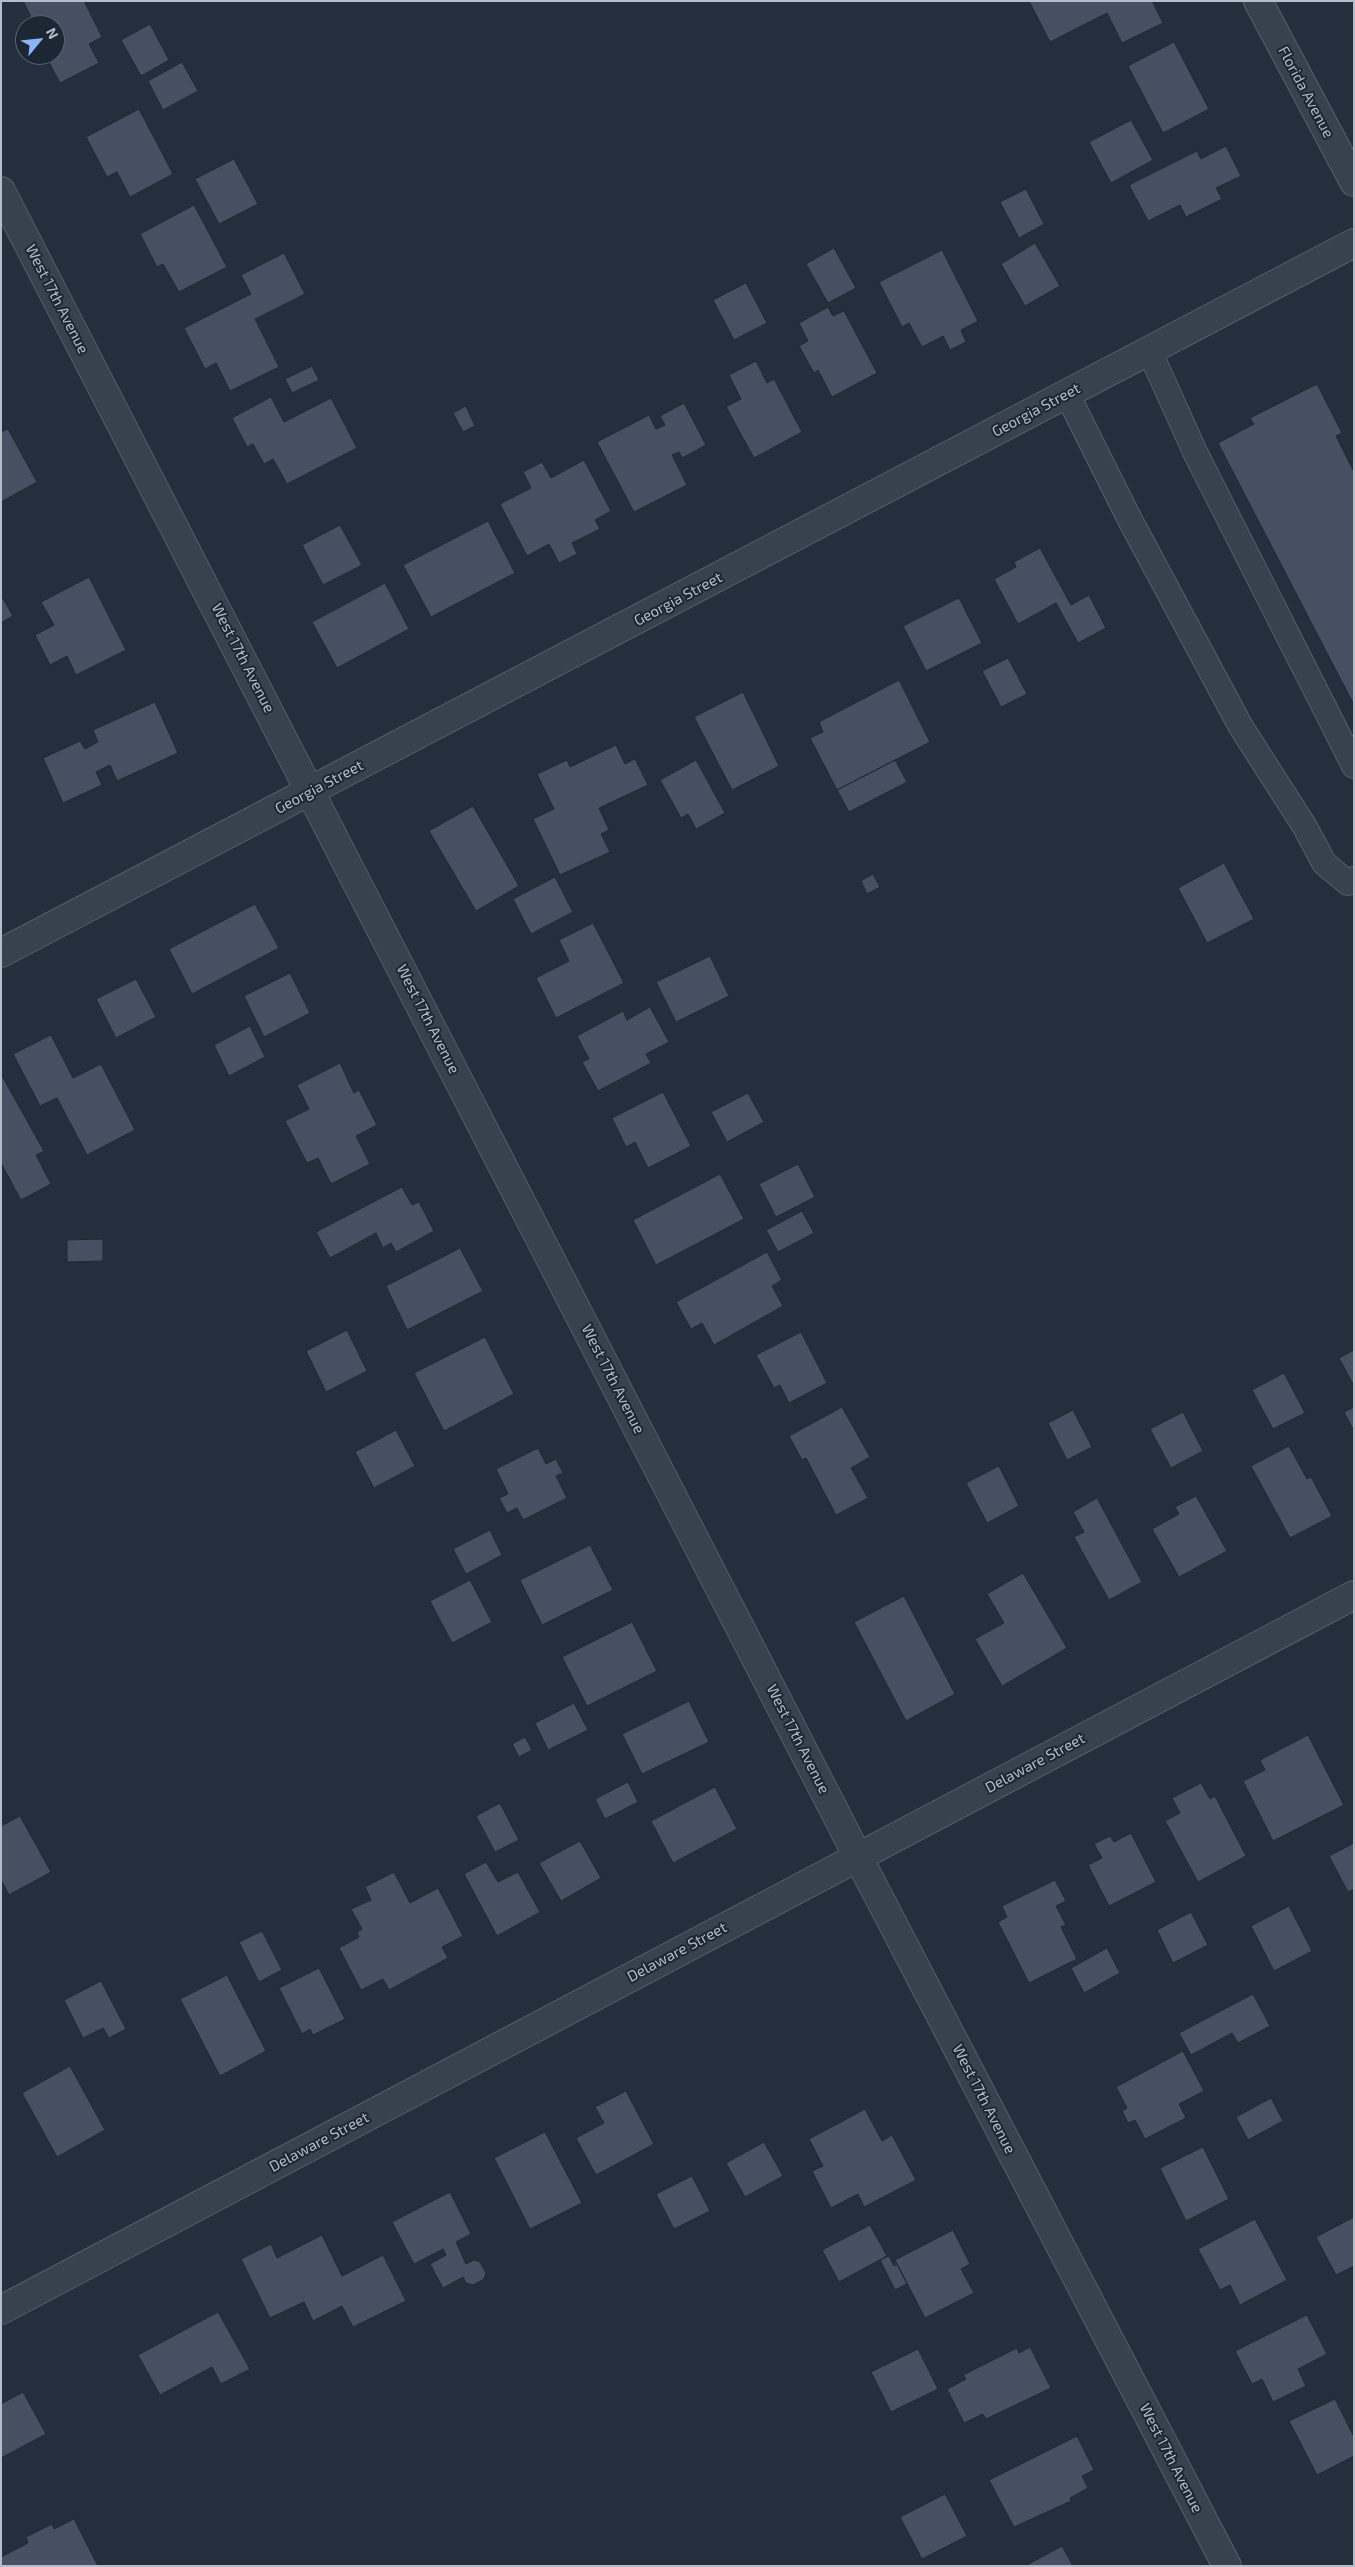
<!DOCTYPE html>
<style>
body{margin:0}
#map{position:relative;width:1355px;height:2567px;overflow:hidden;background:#242f3e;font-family:"Exo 2",sans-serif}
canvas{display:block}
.frame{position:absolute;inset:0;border:2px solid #b4bcc9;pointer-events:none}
.north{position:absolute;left:15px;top:15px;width:50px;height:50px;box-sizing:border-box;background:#1d2633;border:1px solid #59626f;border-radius:50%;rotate:62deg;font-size:14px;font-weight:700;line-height:20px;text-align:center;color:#b4bcc9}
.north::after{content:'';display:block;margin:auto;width:18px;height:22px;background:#8ab4f8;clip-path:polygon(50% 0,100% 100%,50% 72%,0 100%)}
</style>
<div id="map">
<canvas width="1355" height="2567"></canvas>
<div class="frame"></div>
<div class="north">N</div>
</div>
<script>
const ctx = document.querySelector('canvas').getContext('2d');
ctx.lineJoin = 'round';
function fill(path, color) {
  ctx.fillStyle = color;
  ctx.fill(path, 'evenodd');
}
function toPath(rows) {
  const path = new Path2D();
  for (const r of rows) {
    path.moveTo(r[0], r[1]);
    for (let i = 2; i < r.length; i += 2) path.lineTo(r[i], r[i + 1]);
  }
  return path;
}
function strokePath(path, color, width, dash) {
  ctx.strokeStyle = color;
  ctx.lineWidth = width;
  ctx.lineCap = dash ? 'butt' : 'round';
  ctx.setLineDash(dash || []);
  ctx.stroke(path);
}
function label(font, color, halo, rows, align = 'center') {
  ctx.font = font + ' "Exo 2",sans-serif';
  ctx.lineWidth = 4;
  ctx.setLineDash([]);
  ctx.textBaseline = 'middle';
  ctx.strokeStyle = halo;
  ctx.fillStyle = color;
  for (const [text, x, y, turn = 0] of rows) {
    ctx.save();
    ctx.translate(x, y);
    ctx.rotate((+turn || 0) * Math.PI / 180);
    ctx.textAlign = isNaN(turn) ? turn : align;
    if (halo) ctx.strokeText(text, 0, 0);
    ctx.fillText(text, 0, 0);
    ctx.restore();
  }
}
const building = toPath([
 [23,1,84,1,102,37,89,44,99,63,60,83,45,55,55,55,55,25,30,25,33,21,23,1],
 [1029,1,1152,1,1163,23,1122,43,1107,13,1050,42,1029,1],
 [150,24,169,60,141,76,121,40,150,24],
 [1174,42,1209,109,1163,133,1128,66,1174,42],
 [182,62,198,91,163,110,148,81,182,62],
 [139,109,173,174,130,197,117,172,107,177,86,137,139,109],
 [1131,120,1153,160,1111,183,1089,142,1131,120],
 [1226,146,1241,176,1216,188,1222,199,1186,217,1180,205,1148,221,1129,185,1197,151,1201,159,1226,146],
 [234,159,258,204,219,224,195,179,234,159],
 [1026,189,1044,224,1019,238,1000,202,1026,189],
 [194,205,227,267,179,292,163,264,157,267,140,234,194,205],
 [1035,243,1060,286,1025,306,1001,264,1035,243],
 [834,248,856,288,828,303,806,264,834,248],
 [942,250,978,321,961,330,966,342,950,350,943,336,922,347,909,323,902,327,879,282,942,250],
 [284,253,305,294,255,319,279,367,230,391,216,363,205,369,184,328,251,294,241,275,284,253],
 [746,283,767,323,734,340,713,300,746,283],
 [828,307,833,316,844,311,877,373,832,397,818,370,814,373,799,346,808,341,799,323,828,307],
 [756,361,767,383,774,379,802,432,754,458,726,407,741,399,729,375,756,361],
 [312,366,319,380,292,393,285,379,312,366],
 [1317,384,1342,433,1336,436,1354,472,1354,705,1218,443,1254,424,1250,418,1317,384],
 [271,397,284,422,331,398,357,448,287,484,273,459,264,464,253,444,247,447,232,418,271,397],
 [684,403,706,445,682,458,679,452,672,455,687,485,634,512,597,442,649,415,656,429,665,425,660,416,684,403],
 [466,406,475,426,463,432,453,413,466,406],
 [8,429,37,482,1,502,1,432,8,429],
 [584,460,611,511,595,520,600,529,572,543,577,554,559,563,549,544,527,556,500,504,531,488,523,472,542,462,551,478,584,460],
 [488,521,515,573,431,617,403,565,488,521],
 [340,525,362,565,323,585,302,545,340,525],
 [1040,548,1071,605,1089,595,1106,628,1078,643,1056,603,1018,624,994,579,1016,567,1014,562,1040,548],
 [89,577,126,650,76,675,67,656,50,665,35,635,54,625,41,602,89,577],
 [385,583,409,629,337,668,312,622,385,583],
 [1,595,13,616,1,623,1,595],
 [959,598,982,643,926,671,903,626,959,598],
 [1008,658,1027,694,1001,707,982,671,1008,658],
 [899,680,930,742,837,790,810,738,823,732,819,722,899,680],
 [743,692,779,766,732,790,694,717,743,692],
 [155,702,178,753,117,781,110,765,96,772,102,785,63,803,43,758,80,741,85,749,98,742,93,730,155,702],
 [616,745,625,764,635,759,648,785,599,808,609,830,601,834,610,852,560,875,533,819,554,809,537,774,567,760,570,767,616,745],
 [696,760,725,813,696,829,688,814,681,818,660,780,696,760],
 [895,760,907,782,849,812,837,790,895,760],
 [473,806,519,886,476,911,429,831,473,806],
 [1224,863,1254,919,1207,943,1178,888,1224,863],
 [873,874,880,887,867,894,861,881,873,874],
 [555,877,573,912,531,934,513,899,555,877],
 [255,904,279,948,192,994,169,949,255,904],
 [593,923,624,983,556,1018,536,978,569,961,559,940,593,923],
 [710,956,729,996,676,1022,656,982,710,956],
 [290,973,310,1013,264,1037,244,996,290,973],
 [136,979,156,1017,116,1038,96,999,136,979],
 [650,1007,669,1042,646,1054,651,1063,598,1091,582,1062,589,1059,577,1036,623,1011,627,1020,650,1007],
 [250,1026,265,1057,229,1076,214,1045,250,1026],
 [51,1035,73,1078,101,1064,135,1130,87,1155,57,1098,40,1106,13,1054,51,1035],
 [340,1063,354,1093,359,1090,377,1125,356,1136,370,1164,331,1184,318,1158,307,1163,285,1121,309,1109,297,1085,340,1063],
 [1,1074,44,1151,36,1155,51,1184,21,1200,1,1163,1,1074],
 [663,1092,691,1146,648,1168,635,1142,626,1147,612,1118,663,1092],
 [748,1093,764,1122,727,1142,711,1112,748,1093],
 [798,1164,815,1197,776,1217,759,1184,798,1164],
 [720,1174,744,1219,656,1265,633,1220,720,1174],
 [402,1187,412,1205,419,1202,434,1231,396,1252,391,1243,383,1248,376,1233,330,1258,316,1232,402,1187],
 [802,1211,814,1233,778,1252,766,1230,802,1211],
 [103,1239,103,1261,67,1262,67,1240,103,1239],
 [460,1248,483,1291,407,1330,386,1286,460,1248],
 [767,1252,782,1280,772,1286,783,1306,714,1345,702,1323,691,1329,676,1302,767,1252],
 [347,1330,367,1371,326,1392,306,1351,347,1330],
 [801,1332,827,1383,789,1403,780,1385,774,1388,756,1355,801,1332],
 [485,1337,514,1394,444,1431,414,1373,485,1337],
 [1354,1350,1354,1386,1339,1358,1354,1350],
 [1284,1373,1305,1413,1273,1429,1252,1390,1284,1373],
 [842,1407,870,1457,851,1468,868,1498,836,1515,806,1458,802,1460,789,1436,842,1407],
 [1354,1407,1354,1431,1344,1412,1354,1407],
 [1073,1410,1092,1447,1067,1460,1048,1423,1073,1410],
 [1183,1412,1203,1451,1171,1468,1150,1429,1183,1412],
 [396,1430,415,1466,374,1488,355,1452,396,1430],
 [1289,1446,1307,1479,1311,1477,1332,1516,1290,1538,1251,1466,1289,1446],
 [538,1448,546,1464,556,1459,563,1473,556,1476,567,1498,523,1520,517,1508,507,1513,499,1498,508,1494,496,1469,538,1448],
 [999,1466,1019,1506,987,1523,966,1483,999,1466],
 [1196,1496,1227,1551,1179,1577,1152,1529,1179,1514,1175,1507,1196,1496],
 [1097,1498,1142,1582,1109,1600,1074,1537,1084,1532,1073,1512,1097,1498],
 [490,1530,502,1555,466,1574,453,1549,490,1530],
 [590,1545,613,1590,542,1625,520,1580,590,1545],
 [1023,1573,1067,1648,1002,1686,975,1639,1004,1623,987,1594,1023,1573],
 [470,1580,492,1622,452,1643,430,1601,470,1580],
 [904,1596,955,1694,906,1721,854,1622,904,1596],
 [632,1622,657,1671,587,1706,562,1657,632,1622],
 [689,1701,709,1742,642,1774,622,1734,689,1701],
 [574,1703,588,1730,548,1750,535,1723,574,1703],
 [1308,1735,1344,1805,1273,1841,1243,1781,1265,1770,1260,1760,1308,1735],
 [525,1737,532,1750,519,1757,512,1744,525,1737],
 [628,1782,638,1802,605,1819,595,1799,628,1782],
 [1201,1783,1210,1799,1215,1796,1246,1856,1198,1882,1165,1821,1180,1813,1172,1798,1201,1783],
 [715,1787,737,1829,673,1863,651,1821,715,1787],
 [500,1803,519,1840,495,1852,476,1816,500,1803],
 [20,1816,51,1872,9,1895,1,1880,1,1826,20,1816],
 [1131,1833,1156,1882,1109,1906,1088,1865,1102,1858,1094,1844,1110,1836,1114,1842,1131,1833],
 [580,1841,601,1878,561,1901,539,1863,580,1841],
 [1354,1843,1354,1889,1348,1892,1329,1856,1354,1843],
 [486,1862,498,1882,518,1872,540,1912,497,1936,464,1874,486,1862],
 [394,1872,410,1903,438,1888,463,1936,442,1947,448,1958,389,1990,383,1979,361,1990,339,1948,359,1937,357,1932,362,1929,351,1909,371,1900,365,1887,394,1872],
 [1055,1880,1066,1901,1056,1906,1066,1925,1061,1927,1077,1959,1029,1983,998,1922,1007,1917,1002,1906,1055,1880],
 [1289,1906,1312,1951,1274,1971,1251,1926,1289,1906],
 [1191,1912,1208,1945,1173,1963,1157,1930,1191,1912],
 [262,1931,282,1970,259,1982,239,1942,262,1931],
 [1107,1948,1120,1973,1084,1993,1071,1968,1107,1948],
 [319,1968,345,2019,313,2035,310,2029,302,2034,279,1988,319,1968],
 [227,1975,266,2051,220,2076,180,1999,227,1975],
 [101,1981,126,2029,109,2038,103,2028,83,2038,64,2000,101,1981],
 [1253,1994,1270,2026,1238,2043,1232,2033,1191,2055,1179,2033,1253,1994],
 [1183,2051,1204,2091,1179,2104,1186,2118,1145,2139,1135,2120,1128,2123,1122,2111,1127,2108,1116,2087,1183,2051],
 [70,2066,105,2130,57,2157,22,2093,70,2066],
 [626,2091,654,2144,596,2175,576,2138,604,2123,595,2107,626,2091],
 [1271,2098,1283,2121,1248,2140,1236,2117,1271,2098],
 [865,2109,882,2141,892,2135,916,2180,864,2207,858,2194,831,2208,812,2171,823,2166,809,2139,865,2109],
 [545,2132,582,2203,530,2229,494,2158,545,2132],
 [764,2142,783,2176,745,2197,726,2163,764,2142],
 [1203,2147,1229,2199,1186,2221,1160,2168,1203,2147],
 [692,2176,710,2211,674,2229,656,2194,692,2176],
 [450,2192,471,2234,456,2242,466,2264,474,2260,480,2262,486,2273,484,2279,473,2285,466,2283,463,2277,443,2288,430,2264,446,2255,443,2249,414,2264,392,2222,450,2192],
 [1354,2217,1354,2266,1336,2275,1316,2237,1354,2217],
 [1255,2219,1287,2280,1240,2305,1230,2285,1220,2290,1198,2249,1255,2219],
 [870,2225,887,2256,839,2282,822,2250,870,2225],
 [953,2230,970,2264,961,2269,974,2293,925,2318,895,2260,953,2230],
 [322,2235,342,2276,383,2255,406,2301,353,2327,342,2306,313,2321,304,2302,270,2318,241,2259,271,2244,277,2258,322,2235],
 [889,2256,894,2266,897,2264,907,2284,895,2290,880,2260,889,2256],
 [218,2312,250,2369,221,2384,212,2367,160,2395,138,2355,218,2312],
 [1307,2315,1327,2354,1298,2369,1306,2386,1273,2402,1262,2379,1252,2384,1235,2351,1307,2315],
 [1030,2347,1051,2388,986,2419,983,2414,964,2423,947,2389,966,2379,963,2375,1017,2348,1019,2353,1030,2347],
 [918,2349,938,2389,891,2412,871,2372,918,2349],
 [23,2392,46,2434,1,2458,1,2404,23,2392],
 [1335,2399,1354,2437,1354,2456,1317,2475,1289,2421,1335,2399],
 [1077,2436,1094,2470,1082,2476,1088,2488,1070,2498,1071,2501,1014,2527,989,2480,1077,2436],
 [945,2494,967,2536,922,2559,900,2517,945,2494],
 [74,2519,98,2566,1,2566,1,2557,28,2543,26,2537,52,2524,54,2529,74,2519],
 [1062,2546,1073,2566,1025,2566,1062,2546]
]);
fill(building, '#455162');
strokePath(building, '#1f2835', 1);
const lane = toPath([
 [1149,350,1195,452,1354,766],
 [1067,394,1129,518,1241,727,1305,827,1324,863,1348,883,1354,879]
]);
const street = toPath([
 [1258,1,1354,182],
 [1,191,858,1857,1227,2566],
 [1,953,1354,243],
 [1,2310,1354,1595]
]);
strokePath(lane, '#565f6c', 26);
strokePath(street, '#565f6c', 30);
strokePath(lane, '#38414e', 24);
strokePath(street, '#38414e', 28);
label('15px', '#b4bcc9', '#1d2633', [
 ["Florida Avenue",1306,92,62],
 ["West 17th Avenue",57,299,63],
 ["Georgia Street",1036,410,-28],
 ["Georgia Street",678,599,-28],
 ["West 17th Avenue",243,658,63],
 ["Georgia Street",319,787,-28],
 ["West 17th Avenue",428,1019,63],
 ["West 17th Avenue",613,1379,63],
 ["West 17th Avenue",798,1739,63],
 ["Delaware Street",1035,1763,-28],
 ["Delaware Street",677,1952,-28],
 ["West 17th Avenue",984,2099,63],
 ["Delaware Street",319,2142,-28],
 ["West 17th Avenue",1171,2458,63]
]);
</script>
